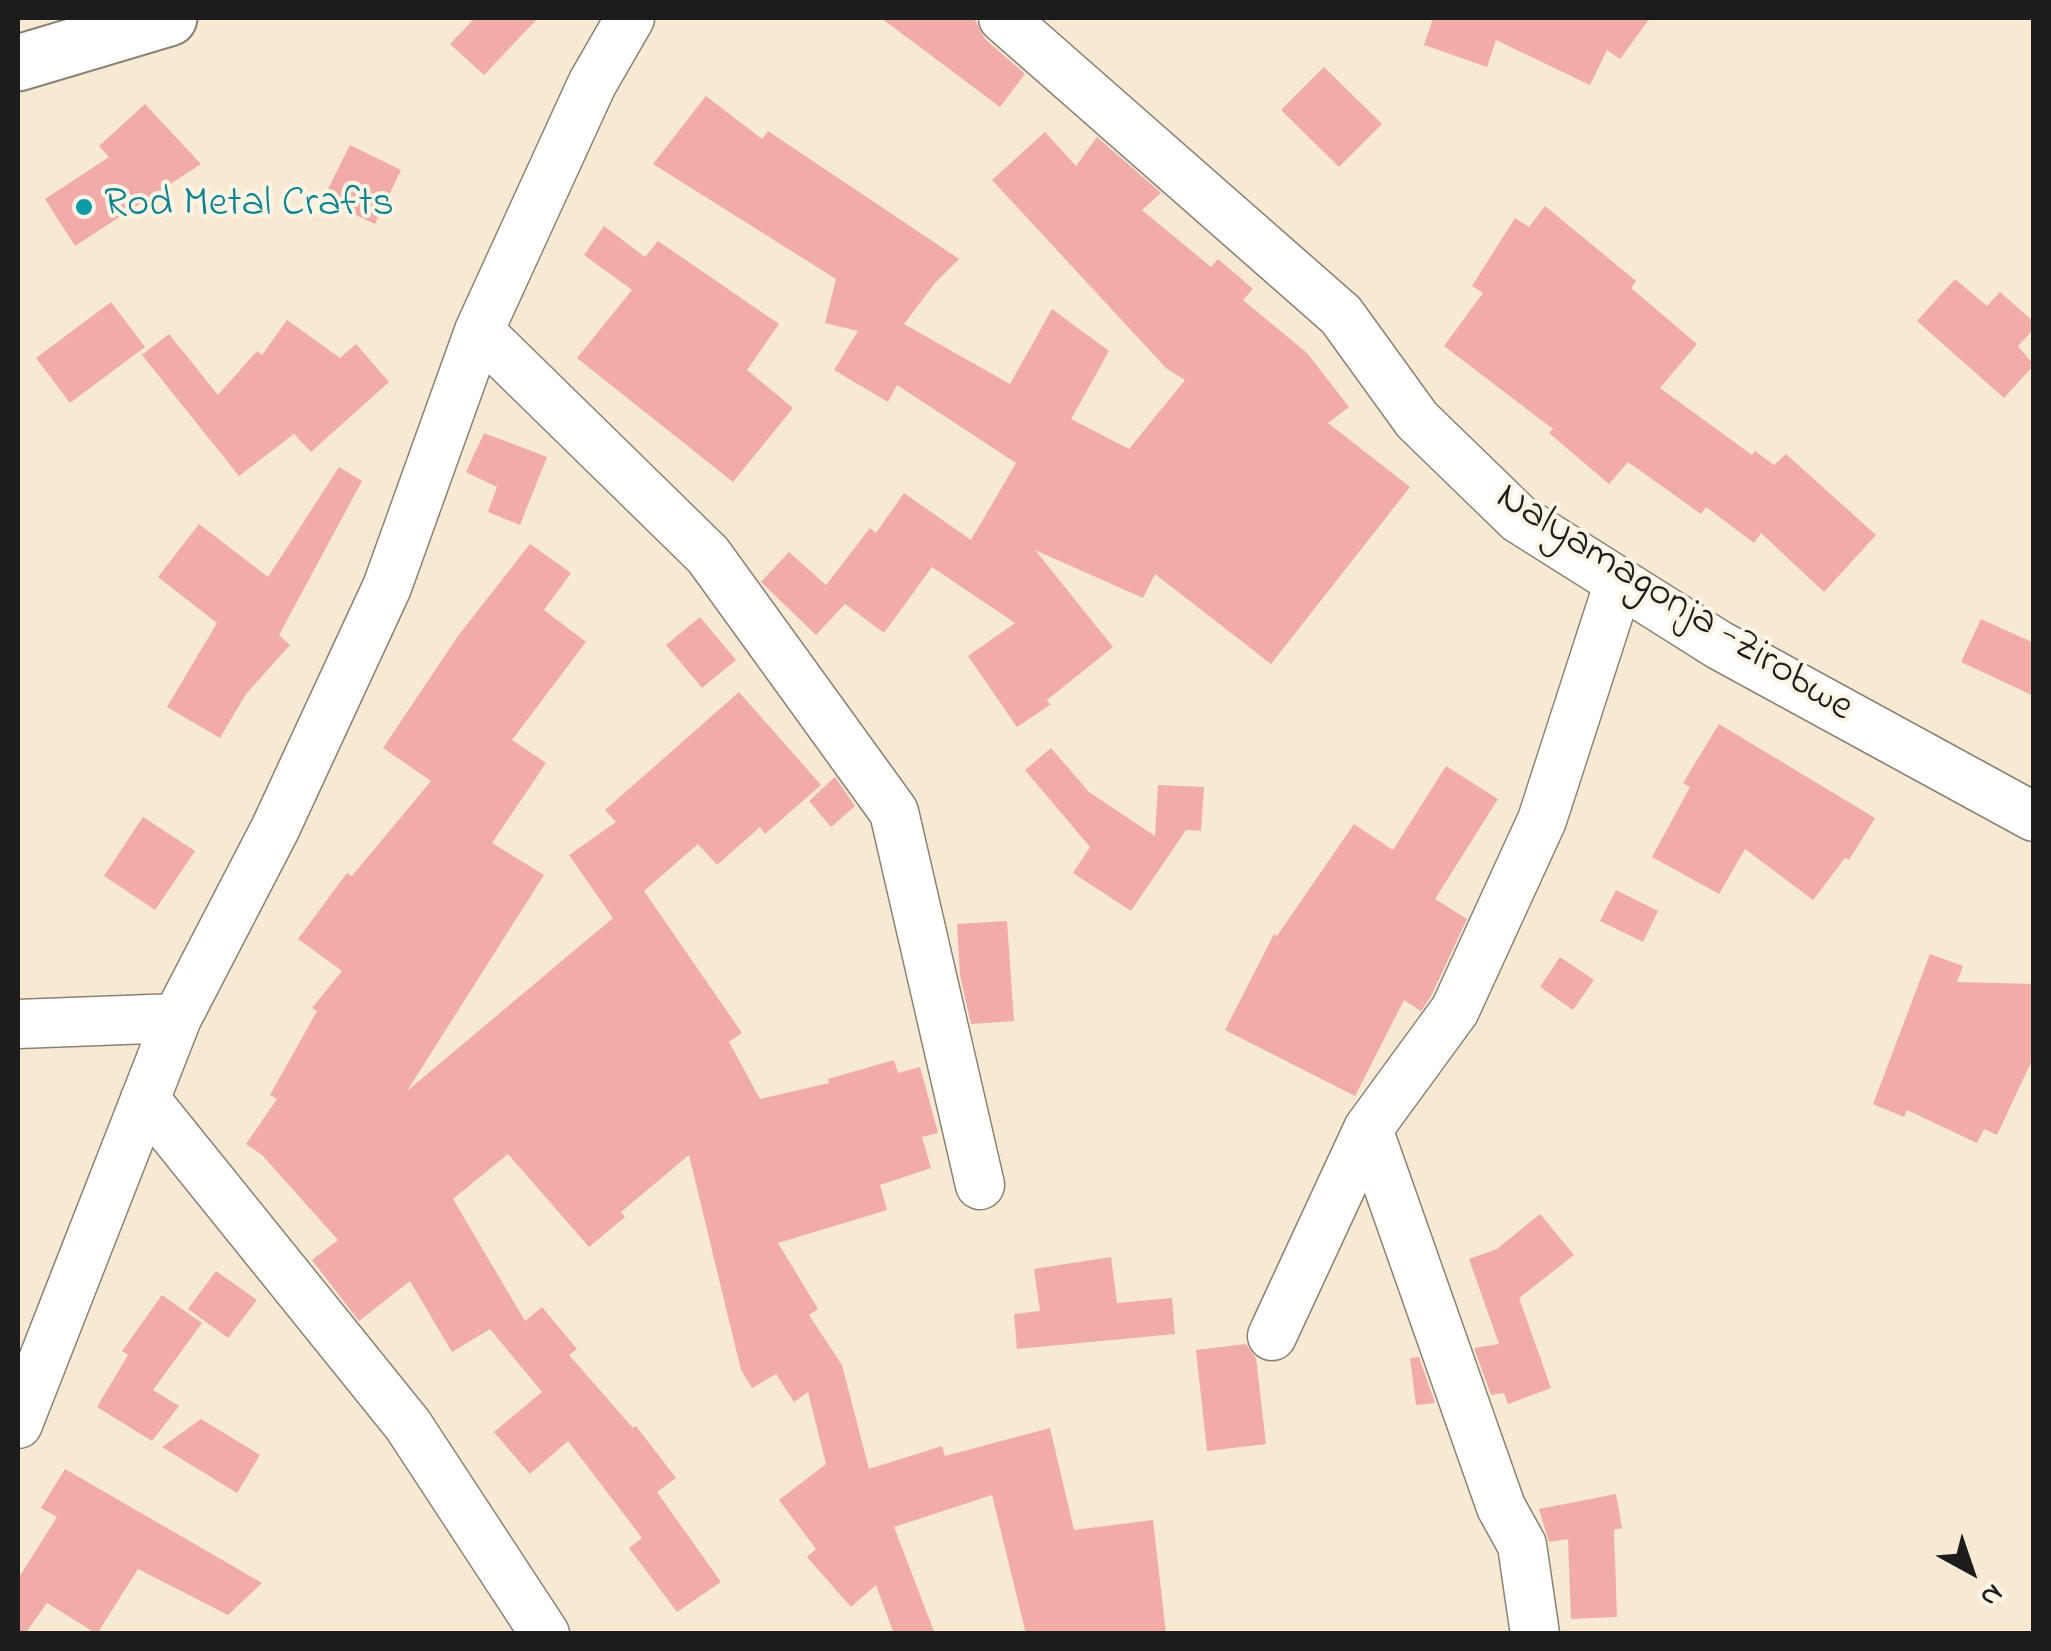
<!DOCTYPE html>
<style>
body{margin:0}
#map{position:relative;width:2051px;height:1651px;overflow:hidden;background:#f8e9d2;font-family:"Indie Flower",sans-serif}
canvas{display:block}
.frame{position:absolute;inset:0;border:20px solid #1c1c1c;pointer-events:none}
.north{position:absolute;left:1921px;top:1521px;width:100px;height:100px;-webkit-text-stroke:8px #fcf5e5;paint-order:stroke;rotate:140deg;font-size:28px;font-weight:700;line-height:40px;text-align:center;color:#1c1c1c}
.north::after{content:'';display:block;margin:auto;width:35px;height:45px;background:#1c1c1c;clip-path:polygon(50% 0,100% 100%,50% 72%,0 100%)}
</style>
<div id="map">
<canvas width="2051" height="1651"></canvas>
<div class="frame"></div>
<div class="north">N</div>
</div>
<script>
const ctx = document.querySelector('canvas').getContext('2d');
ctx.lineJoin = 'round';
function fill(path, color) {
  ctx.fillStyle = color;
  ctx.fill(path, 'evenodd');
}
function toPath(rows) {
  const path = new Path2D();
  for (const r of rows) {
    path.moveTo(r[0], r[1]);
    for (let i = 2; i < r.length; i += 2) path.lineTo(r[i], r[i + 1]);
  }
  return path;
}
function strokePath(path, color, width, dash) {
  ctx.strokeStyle = color;
  ctx.lineWidth = width;
  ctx.lineCap = dash ? 'butt' : 'round';
  ctx.setLineDash(dash || []);
  ctx.stroke(path);
}
function label(font, color, halo, rows, align = 'center') {
  ctx.font = font + ' "Indie Flower",sans-serif';
  ctx.lineWidth = 8;
  ctx.setLineDash([]);
  ctx.textBaseline = 'middle';
  ctx.strokeStyle = halo;
  ctx.fillStyle = color;
  for (const [text, x, y, turn = 0] of rows) {
    ctx.save();
    ctx.translate(x, y);
    ctx.rotate((+turn || 0) * Math.PI / 180);
    ctx.textAlign = isNaN(turn) ? turn : align;
    if (halo) ctx.strokeText(text, 0, 0);
    ctx.fillText(text, 0, 0);
    ctx.restore();
  }
}
fill(toPath([
 [475,18,538,18,484,75,450,44],
 [881,18,974,18,985,39,1025,74,1000,107],
 [1433,18,1650,18,1620,59,1607,50,1590,85,1496,40,1487,67,1424,45],
 [1324,67,1382,124,1339,167,1281,110],
 [706,96,762,139,768,131,959,259,935,283,904,324,1010,384,1052,309,1109,351,1071,419,1129,449,1185,380,1166,368,992,180,1045,132,1076,166,1097,137,1161,193,1142,210,1211,267,1218,259,1253,289,1243,300,1307,353,1349,407,1328,423,1410,487,1271,664,1155,574,1143,598,1035,550,1113,647,1047,700,1050,705,1017,727,968,656,1015,623,932,567,884,633,845,604,816,635,761,582,789,552,826,585,870,528,876,533,904,493,971,540,1016,463,897,385,888,402,834,370,858,331,825,323,836,279,653,164],
 [145,104,201,164,75,246,45,199,109,157,99,146],
 [350,145,401,170,375,224,323,199],
 [1545,206,1636,281,1631,288,1697,344,1660,388,1752,455,1755,451,1774,465,1786,454,1876,535,1824,592,1761,533,1754,543,1706,507,1701,514,1628,462,1609,484,1549,433,1553,429,1444,346,1483,293,1472,286,1515,218,1529,227],
 [604,226,645,257,658,241,779,324,747,370,793,408,733,482,577,358,632,290,584,255],
 [1955,279,1987,306,2000,292,2034,322,2034,329,2018,346,2034,365,2004,398,1917,321],
 [111,302,145,347,70,403,36,358],
 [287,320,340,358,356,344,389,382,311,452,294,434,239,476,142,355,169,334,218,395,257,351,262,355],
 [484,433,547,457,520,525,488,512,497,487,466,472],
 [339,467,362,481,279,635,290,645,246,694,220,738,167,707,217,623,158,577,199,524,268,577],
 [530,544,571,573,544,610,586,642,512,740,546,763,492,843,544,875,407,1091,613,918,569,855,616,822,605,810,739,692,821,785,765,834,760,827,717,865,698,844,644,891,742,1033,729,1042,760,1099,829,1083,828,1079,894,1060,898,1073,920,1067,938,1133,922,1137,931,1168,880,1185,887,1210,778,1243,818,1309,809,1315,842,1365,869,1469,942,1446,945,1456,1050,1428,1074,1530,1153,1520,1166,1634,1026,1634,992,1495,894,1527,935,1634,894,1634,876,1585,851,1607,807,1557,816,1549,779,1500,826,1464,808,1392,794,1402,776,1374,752,1388,741,1370,689,1155,621,1212,625,1217,589,1247,508,1154,453,1199,525,1321,542,1307,577,1349,569,1355,633,1428,636,1426,676,1478,657,1492,721,1582,677,1612,629,1548,642,1538,568,1441,530,1474,494,1432,542,1392,490,1329,452,1352,410,1281,359,1321,312,1260,338,1240,262,1155,246,1144,277,1099,270,1095,317,1011,312,1008,342,971,298,939,347,873,352,876,431,781,383,748,458,636],
 [700,617,736,660,702,688,666,645],
 [1981,619,2034,643,2034,696,1961,662],
 [1719,724,1875,818,1849,860,1845,858,1813,900,1745,849,1719,894,1652,857,1690,787,1683,783],
 [1051,748,1089,792,1155,836,1158,785,1204,787,1201,831,1186,830,1131,911,1073,873,1090,847,1025,770],
 [1446,766,1498,799,1435,899,1467,919,1431,996,1421,1011,1404,1000,1355,1096,1225,1030,1274,934,1277,936,1354,824,1393,850],
 [835,777,855,806,831,827,809,801],
 [143,817,195,851,155,910,104,876],
 [1616,890,1658,911,1643,942,1600,921],
 [1007,921,1014,1021,971,1024,960,975,957,924],
 [1930,954,1963,966,1957,982,2034,984,2034,1056,1997,1135,1984,1129,1977,1143,1907,1110,1904,1117,1873,1104],
 [1560,957,1594,980,1573,1010,1540,987],
 [1540,1214,1574,1255,1519,1298,1551,1388,1508,1404,1504,1393,1491,1395,1474,1348,1499,1344,1469,1259,1497,1249],
 [1111,1257,1117,1303,1172,1298,1175,1334,1017,1349,1014,1314,1040,1311,1034,1269],
 [216,1271,257,1300,228,1338,188,1309],
 [162,1295,202,1323,153,1390,179,1406,152,1441,97,1407,128,1355,122,1351],
 [1246,1344,1256,1358,1266,1444,1207,1451,1196,1350],
 [1419,1357,1435,1403,1416,1405,1410,1358],
 [201,1419,260,1455,237,1493,162,1447],
 [65,1469,262,1583,228,1615,138,1569,97,1634,47,1603,25,1634,18,1634,18,1579,57,1517,41,1508],
 [1616,1494,1622,1528,1614,1530,1617,1617,1571,1619,1568,1539,1549,1542,1539,1509]
]), '#f1aca8');
const street = toPath([
 [1003,18,1341,315,1417,420,1519,519,1719,645,2034,817],
 [479,331,708,555,894,812,980,1185],
 [18,1024,177,1018],
 [145,1099,408,1425,545,1634],
 [1368,1129,1501,1507,1522,1545,1535,1634],
 [1272,1336,1368,1129,1455,1010,1542,820,1619,582],
 [18,1424,177,1018,275,829,387,587,479,331,592,84,630,18]
]);
const primary = toPath([
 [18,63,169,18]
]);
strokePath(street, '#8a8277', 51);
strokePath(primary, '#8a8277', 59);
strokePath(street, '#fff', 48);
strokePath(primary, '#fff', 55);
for (const [x, y, r, color] of [
 [84,207,10,"#0f9aa8"]
]) {
  const dot = new Path2D();
  dot.arc(x, y, r, 0, 2 * Math.PI);
  ctx.fillStyle = color;
  ctx.fill(dot);
  strokePath(dot, '#fcf5e5', 4);
}
label('42px', '#0d838f', '#fcf5e5', [
 ["Rod Metal Crafts",104,207]
], 'left');
label('42px', '#1c1c1c', '#fcf5e5', [
 ["Nalyamagonja -Zirobwe",1673,605,32]
]);
</script>
